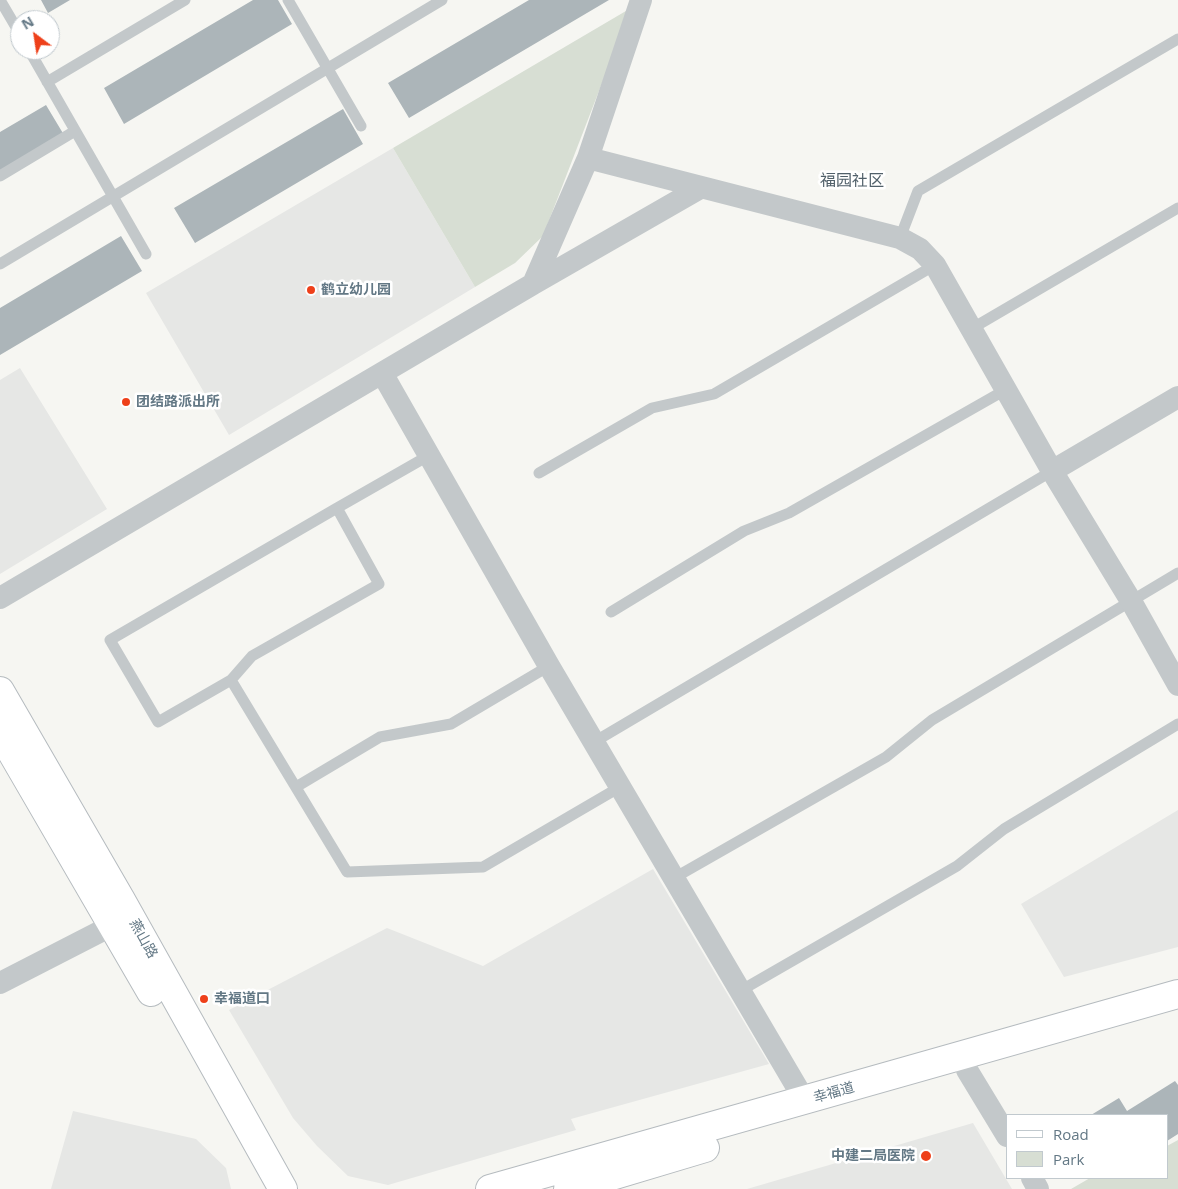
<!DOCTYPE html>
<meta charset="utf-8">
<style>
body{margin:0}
#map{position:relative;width:1178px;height:1189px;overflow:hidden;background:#f6f6f2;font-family:"Open Sans",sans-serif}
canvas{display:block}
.legend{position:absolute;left:1006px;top:1114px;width:162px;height:65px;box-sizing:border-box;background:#fff;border:1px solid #c1c9ce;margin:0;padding:6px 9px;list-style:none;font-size:15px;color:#637885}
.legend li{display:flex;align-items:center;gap:10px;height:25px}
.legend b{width:25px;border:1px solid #c1c9ce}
.north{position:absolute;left:10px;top:10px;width:50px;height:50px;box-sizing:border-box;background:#fff;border:1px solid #c1c9ce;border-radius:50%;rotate:329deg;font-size:14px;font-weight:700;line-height:20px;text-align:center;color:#637885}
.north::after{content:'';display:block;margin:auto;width:18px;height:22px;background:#ee401a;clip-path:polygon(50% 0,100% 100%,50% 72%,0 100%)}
</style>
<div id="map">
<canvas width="1178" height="1189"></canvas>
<ul class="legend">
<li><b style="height:6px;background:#fff"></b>Road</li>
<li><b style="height:14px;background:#d7ded3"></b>Park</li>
</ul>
<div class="north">N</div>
</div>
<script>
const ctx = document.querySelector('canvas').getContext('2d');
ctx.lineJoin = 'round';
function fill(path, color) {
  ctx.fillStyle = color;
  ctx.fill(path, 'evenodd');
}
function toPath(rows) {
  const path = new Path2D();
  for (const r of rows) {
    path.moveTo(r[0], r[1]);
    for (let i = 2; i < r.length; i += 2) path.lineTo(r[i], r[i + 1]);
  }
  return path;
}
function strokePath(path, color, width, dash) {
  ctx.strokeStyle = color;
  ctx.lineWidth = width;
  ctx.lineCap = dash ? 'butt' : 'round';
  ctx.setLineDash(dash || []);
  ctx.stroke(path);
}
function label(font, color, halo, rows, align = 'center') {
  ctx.font = font + ' "Open Sans","Noto Sans SC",sans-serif';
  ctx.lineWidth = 5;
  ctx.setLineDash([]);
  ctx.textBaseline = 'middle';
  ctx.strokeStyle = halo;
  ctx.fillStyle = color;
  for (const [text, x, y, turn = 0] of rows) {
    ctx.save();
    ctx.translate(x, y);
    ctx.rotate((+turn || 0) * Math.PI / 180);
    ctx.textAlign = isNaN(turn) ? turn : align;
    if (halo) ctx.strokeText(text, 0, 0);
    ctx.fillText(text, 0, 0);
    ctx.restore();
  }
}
fill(toPath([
 [393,148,475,287,229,435,146,293],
 [20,368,107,509,0,574,0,380],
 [1178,810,1178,947,1064,977,1021,904],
 [653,869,769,1064,571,1119,576,1130,388,1185,348,1176,317,1146,293,1118,229,1010,387,928,483,966],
 [73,1111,196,1139,226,1168,231,1189,51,1189],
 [973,1123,1012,1189,747,1189]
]), '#e6e7e5');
fill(toPath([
 [631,8,543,236,515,263,475,287,393,148],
 [1178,1140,1178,1189,1071,1189,1090,1178,1167,1178,1167,1146]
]), '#d7ded3');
fill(toPath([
 [41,0,70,0,48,13],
 [253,0,278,0,292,24,124,124,104,88],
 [529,0,609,0,409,118,388,83],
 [46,105,67,140,0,180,0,132],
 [343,109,363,144,195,243,174,208],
 [121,236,142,271,0,355,0,308],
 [1175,1081,1178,1085,1178,1134,1167,1141,1167,1115,1091,1115,1119,1098,1127,1111]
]), '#acb5b9');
const secondary = toPath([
 [0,691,121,900,283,1189],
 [0,732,151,992],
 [490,1189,1178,994],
 [568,1189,705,1148]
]);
strokePath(secondary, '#b5bbbf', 30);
strokePath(toPath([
 [0,0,20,34],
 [288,0,361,126],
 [29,50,146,254],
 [47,82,185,0],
 [0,176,75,131],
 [900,238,918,191,1178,39],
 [0,264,442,0],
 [971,329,1178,208],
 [428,456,337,508,379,584,252,656,231,680,347,872,483,867,620,787],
 [539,473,652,408,714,394,935,265],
 [611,612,744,531,789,513,1007,389],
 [231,680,158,722,110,640,337,508],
 [594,742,1052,471],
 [296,787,380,737,451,724,549,666],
 [674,878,886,757,932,720,1178,573],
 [740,991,957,866,1004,829,1178,724]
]), '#c3c8ca', 11);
strokePath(toPath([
 [588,158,900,238,920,249,935,265,1052,471,1131,601,1178,685],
 [533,284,702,187],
 [382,373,549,666,805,1101],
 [1052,471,1178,397],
 [0,598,533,284,588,158,641,0],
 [0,983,113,925],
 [967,1070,1007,1136],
 [1032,1178,1038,1189]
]), '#c3c8ca', 22);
strokePath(secondary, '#fff', 28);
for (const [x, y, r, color] of [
 [311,290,5,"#ee401a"],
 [126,402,5,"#ee401a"],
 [204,999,5,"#ee401a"],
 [926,1156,6,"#ee401a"]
]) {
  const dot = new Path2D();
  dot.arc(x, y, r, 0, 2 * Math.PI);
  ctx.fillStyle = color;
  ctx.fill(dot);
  strokePath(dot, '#fff', 2);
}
label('bold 14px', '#637885', '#fff', [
 ["鹤立幼儿园",321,290],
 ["团结路派出所",136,402],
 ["幸福道口",214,999],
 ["中建二局医院",915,1156,"right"]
], 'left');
label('14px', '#637885', '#fff', [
 ["燕山路",143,939,61],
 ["幸福道",834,1093,-16]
]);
label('16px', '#51606a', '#fff', [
 ["福园社区",852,181]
]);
</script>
